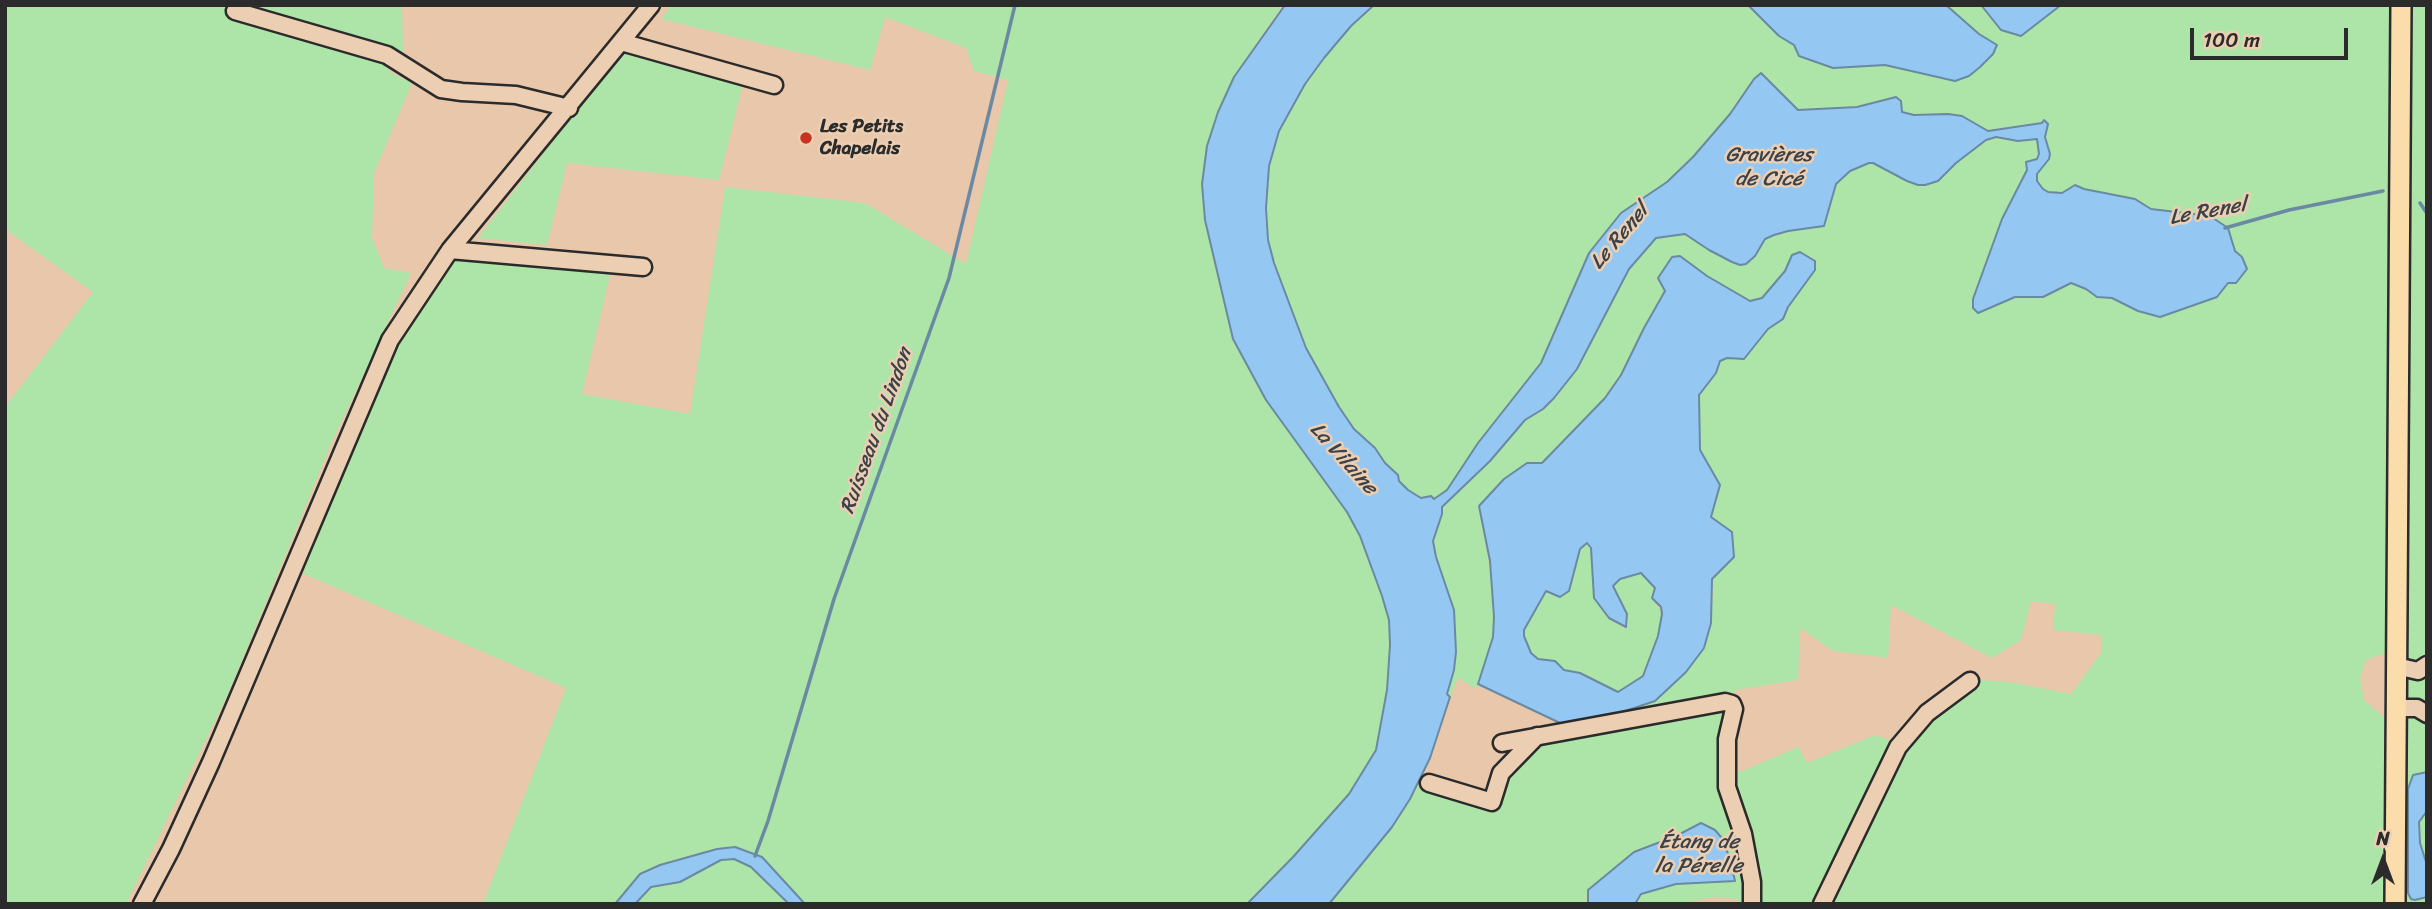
<!DOCTYPE html>
<meta charset="utf-8">
<style>
body{margin:0}
#map{position:relative;width:2432px;height:909px;overflow:hidden;background:#e8c7ab;font-family:Sriracha,sans-serif}
canvas{display:block}
.frame{position:absolute;inset:0;border:7px solid #2b2b2b;pointer-events:none}
.north{position:absolute;left:2348px;top:825px;width:70px;height:70px;-webkit-text-stroke:5px #ecceb3;paint-order:stroke;rotate:0deg;font-size:19px;font-weight:700;line-height:28px;text-align:center;color:#2b2b2b}
.north::after{content:'';display:block;margin:auto;width:24px;height:32px;background:#2b2b2b;clip-path:polygon(50% 0,100% 100%,50% 72%,0 100%)}
.scale{position:absolute;left:2190px;top:28px;width:158px;height:32px;box-sizing:border-box;border:4px solid #2b2b2b;border-top:0;padding-left:9px;font-size:21px;line-height:24px;white-space:nowrap;color:#2b2b2b;-webkit-text-stroke:5px #ecceb3;paint-order:stroke}
</style>
<div id="map">
<canvas width="2432" height="909"></canvas>
<div class="frame"></div>
<div class="north">N</div>
<div class="scale">100 m</div>
</div>
<script>
const ctx = document.querySelector('canvas').getContext('2d');
ctx.lineJoin = 'round';
function fill(path, color) {
  ctx.fillStyle = color;
  ctx.fill(path, 'evenodd');
}
function toPath(rows) {
  const path = new Path2D();
  for (const r of rows) {
    path.moveTo(r[0], r[1]);
    for (let i = 2; i < r.length; i += 2) path.lineTo(r[i], r[i + 1]);
  }
  return path;
}
function strokePath(path, color, width, dash) {
  ctx.strokeStyle = color;
  ctx.lineWidth = width;
  ctx.lineCap = dash ? 'butt' : 'round';
  ctx.setLineDash(dash || []);
  ctx.stroke(path);
}
function label(font, color, halo, rows, align = 'center') {
  ctx.font = font + ' Sriracha,sans-serif';
  ctx.lineWidth = 5;
  ctx.setLineDash([]);
  ctx.textBaseline = 'middle';
  ctx.strokeStyle = halo;
  ctx.fillStyle = color;
  for (const [text, x, y, turn = 0] of rows) {
    ctx.save();
    ctx.translate(x, y);
    ctx.rotate((+turn || 0) * Math.PI / 180);
    ctx.textAlign = isNaN(turn) ? turn : align;
    if (halo) ctx.strokeText(text, 0, 0);
    ctx.fillText(text, 0, 0);
    ctx.restore();
  }
}
fill(toPath([
 [5,5,402,5,403,52,388,71,412,83,374,173,372,238,384,268,411,273,331,444,229,692,126,904,5,904,5,407,93,292,5,229],
 [671,5,1283,5,1234,77,1266,401,1347,512,1360,536,1382,596,1389,620,1390,645,1387,690,1376,750,1349,794,1293,857,1247,904,805,904,762,857,717,849,660,865,640,874,615,904,483,904,566,688,302,573,403,333,456,260,611,270,582,394,690,414,725,187,865,203,966,264,1008,80,974,71,966,48,885,17,870,70,661,19],
 [1374,5,1748,5,1779,36,1794,45,1799,56,1833,68,1885,65,1925,73,1941,79,1969,76,1993,54,1996,45,1979,34,1946,5,1981,5,2001,30,2048,14,2061,5,2394,5,2388,652,2366,660,2360,678,2364,700,2387,720,2385,820,2386,904,1737,904,1737,899,1715,897,1677,904,1635,904,1641,894,1676,884,1695,882,1701,823,1676,836,1634,852,1586,896,1588,904,1329,904,1392,827,1417,785,1492,808,1505,773,1542,738,1613,715,1714,599,1712,579,1734,557,1732,532,1711,517,1720,485,1700,450,1699,395,1716,373,1720,361,1727,358,1743,359,1769,329,1783,319,1788,307,1815,270,1815,261,1792,255,1785,271,1762,298,1750,301,1707,276,1680,256,1670,259,1658,278,1665,291,1644,328,1621,375,1605,398,1542,463,1527,463,1504,479,1479,505,1493,588,1493,637,1476,689,1458,678,1450,697,1447,694,1454,670,1456,629,1454,610,1436,557,1433,541,1442,514,1441,507,1490,461,1525,420,1543,409,1577,369,1629,269,1656,238,1685,234,1709,250,1740,265,1749,262,1765,239,1774,235,1788,231,1824,226,1836,184,1850,171,1869,163,1882,167,1918,185,1952,169,1956,163,1992,137,2018,141,2037,139,2039,147,2038,159,2033,160,2014,195,1992,247,1978,313,2015,297,2043,297,2071,283,2112,298,2138,311,2154,315,2168,314,2200,304,2220,294,2228,283,2237,283,2244,272,2242,257,2235,251,2228,228,2210,216,2151,209,2135,199,2084,189,2075,185,2062,193,2048,192,2043,189,2037,181,2037,174,2049,159,2045,137,2048,124,2044,120,2042,123,1988,131,1962,116,1948,114,1914,115,1902,112,1887,99,1857,107,1798,111,1761,73,1754,79,1730,114,1693,157,1667,182,1621,213,1589,253,1541,363,1478,443,1447,490,1434,499,1431,496,1421,498,1408,490,1399,481,1398,475,1385,463,1375,448,1354,429,1339,407,1306,348,1274,263,1268,240,1266,208,1269,166,1279,131,1305,84,1324,58,1351,26],
 [2031,601,2055,604,2053,630,2101,635,2101,653,2071,694,2010,682,1967,679,1896,742,1875,735,1807,763,1798,747,1721,780,1735,690,1798,680,1800,628,1833,651,1888,658,1891,605,1992,658,2021,640],
 [2409,5,2427,5,2427,904,2401,904,2405,608,2410,465],
 [622,51,743,83,719,180,567,163,547,245,478,238],
 [1587,543,1591,548,1592,574,1609,618,1624,628,1628,625,1627,614,1613,586,1620,579,1641,573,1655,588,1652,596,1662,614,1658,636,1642,676,1618,692,1591,677,1564,670,1556,662,1538,659,1531,653,1524,636,1524,630,1546,591,1561,597,1571,585,1580,549],
 [734,859,751,867,789,904,635,904,651,887,680,882,721,860]
]), '#ade5a9');
const water = toPath([
 [1285,5,1374,5,1351,26,1324,58,1305,84,1279,131,1269,166,1266,208,1268,240,1274,263,1306,348,1339,407,1354,429,1375,448,1385,463,1398,475,1399,481,1408,490,1421,498,1431,496,1434,499,1447,490,1478,443,1541,363,1589,253,1621,213,1667,182,1693,157,1730,114,1754,79,1761,73,1798,110,1857,107,1896,97,1901,101,1902,112,1914,115,1948,114,1962,116,1988,131,2042,123,2044,120,2048,124,2045,137,2050,154,2049,159,2037,174,2037,181,2043,189,2048,192,2062,193,2075,185,2084,189,2135,199,2151,209,2210,216,2228,228,2235,251,2242,257,2247,269,2236,283,2228,283,2217,297,2160,317,2138,311,2112,298,2097,297,2086,289,2071,283,2043,297,2015,297,1978,313,1973,308,1973,299,2002,219,2027,170,2026,162,2037,159,2039,154,2037,139,2018,141,1996,137,1986,140,1956,163,1938,181,1925,185,1918,185,1907,181,1873,163,1869,163,1850,171,1836,184,1824,226,1788,231,1774,235,1765,239,1755,256,1746,264,1740,265,1732,262,1709,250,1685,234,1656,238,1629,269,1577,369,1554,398,1543,409,1525,420,1490,461,1442,507,1442,514,1433,541,1436,557,1454,610,1456,652,1454,670,1447,694,1450,697,1430,758,1410,799,1392,827,1329,904,1247,904,1293,857,1349,794,1376,750,1387,690,1390,645,1389,620,1382,596,1360,536,1347,512,1266,400,1233,339,1205,220,1202,184,1207,146,1218,112,1234,77,1285,5],
 [1748,5,1946,5,1979,34,1997,45,1993,54,1980,67,1969,76,1955,81,1885,65,1833,68,1799,56,1794,45,1779,36,1748,5],
 [1981,5,2061,5,2021,36,2001,30,1981,5],
 [1800,252,1815,261,1815,270,1788,307,1783,319,1768,329,1744,359,1727,358,1720,361,1716,373,1699,395,1700,450,1720,485,1711,517,1732,532,1734,557,1712,579,1711,623,1704,648,1686,672,1655,701,1613,715,1562,724,1478,684,1493,637,1494,617,1490,561,1479,506,1504,479,1527,463,1542,463,1605,398,1621,375,1644,328,1665,291,1658,278,1672,257,1680,256,1707,276,1750,301,1762,298,1785,271,1792,255,1800,252],
 [1587,543,1591,548,1594,598,1609,618,1626,627,1627,614,1613,586,1620,579,1641,573,1655,588,1652,598,1661,607,1662,614,1658,636,1643,676,1618,692,1580,673,1564,670,1555,661,1538,659,1531,653,1524,636,1524,630,1546,591,1560,597,1569,591,1580,549,1587,543],
 [2427,772,2427,811,2419,822,2420,843,2427,865,2427,897,2415,900,2411,899,2408,893,2408,789,2413,775,2427,772],
 [1701,823,1715,830,1721,837,1729,856,1735,881,1676,884,1641,894,1635,904,1588,904,1588,890,1634,852,1676,836,1701,823],
 [735,847,762,857,805,904,789,904,751,867,734,859,721,860,680,882,651,887,635,904,615,904,640,874,660,865,717,849,735,847]
]);
fill(water, '#94c8f2');
strokePath(water, '#6a89a2', 2);
strokePath(toPath([
 [2420,203,2426,212],
 [2225,228,2289,210,2383,191],
 [755,856,768,821,834,599,949,278,1015,5]
]), '#6a89a2', 3.5);
const minor = toPath([
 [235,11,387,55,441,89,462,92,516,95,569,108],
 [621,42,774,85],
 [450,250,643,267],
 [2396,666,2418,671,2427,665],
 [2397,708,2417,708,2427,714],
 [1502,743,1725,702,1732,704,1734,709,1727,739,1727,787,1743,834,1752,882,1752,904],
 [1429,783,1492,802,1501,773,1537,736],
 [142,904,171,849,211,762,390,340,450,250,651,5],
 [1822,904,1898,747,1927,713,1970,681]
]);
const major = toPath([
 [2395,904,2401,5]
]);
strokePath(minor, '#2b2b2b', 21);
strokePath(major, '#2b2b2b', 24);
strokePath(minor, '#ecceb3', 16);
strokePath(major, '#faddab', 19);
for (const [x, y, r, color] of [
 [806,138,7,"#c8321e"]
]) {
  const dot = new Path2D();
  dot.arc(x, y, r, 0, 2 * Math.PI);
  ctx.fillStyle = color;
  ctx.fill(dot);
  strokePath(dot, '#ecceb3', 2.5);
}
label('bold 19px', '#2b2b2b', '#ecceb3', [
 ["Les Petits",820,127],
 ["Chapelais",820,149]
], 'left');
label('italic 21px', '#3b4349', '#ecceb3', [
 ["Gravières",1769,156],
 ["de Cicé",1769,180],
 ["Le Renel",2208,212,-10],
 ["Le Renel",1620,237,-50],
 ["Ruisseau du Lindon",877,431,-70],
 ["La Vilaine",1343,459,48],
 ["Étang de",1699,843],
 ["la Pérelle",1699,867]
]);
</script>
